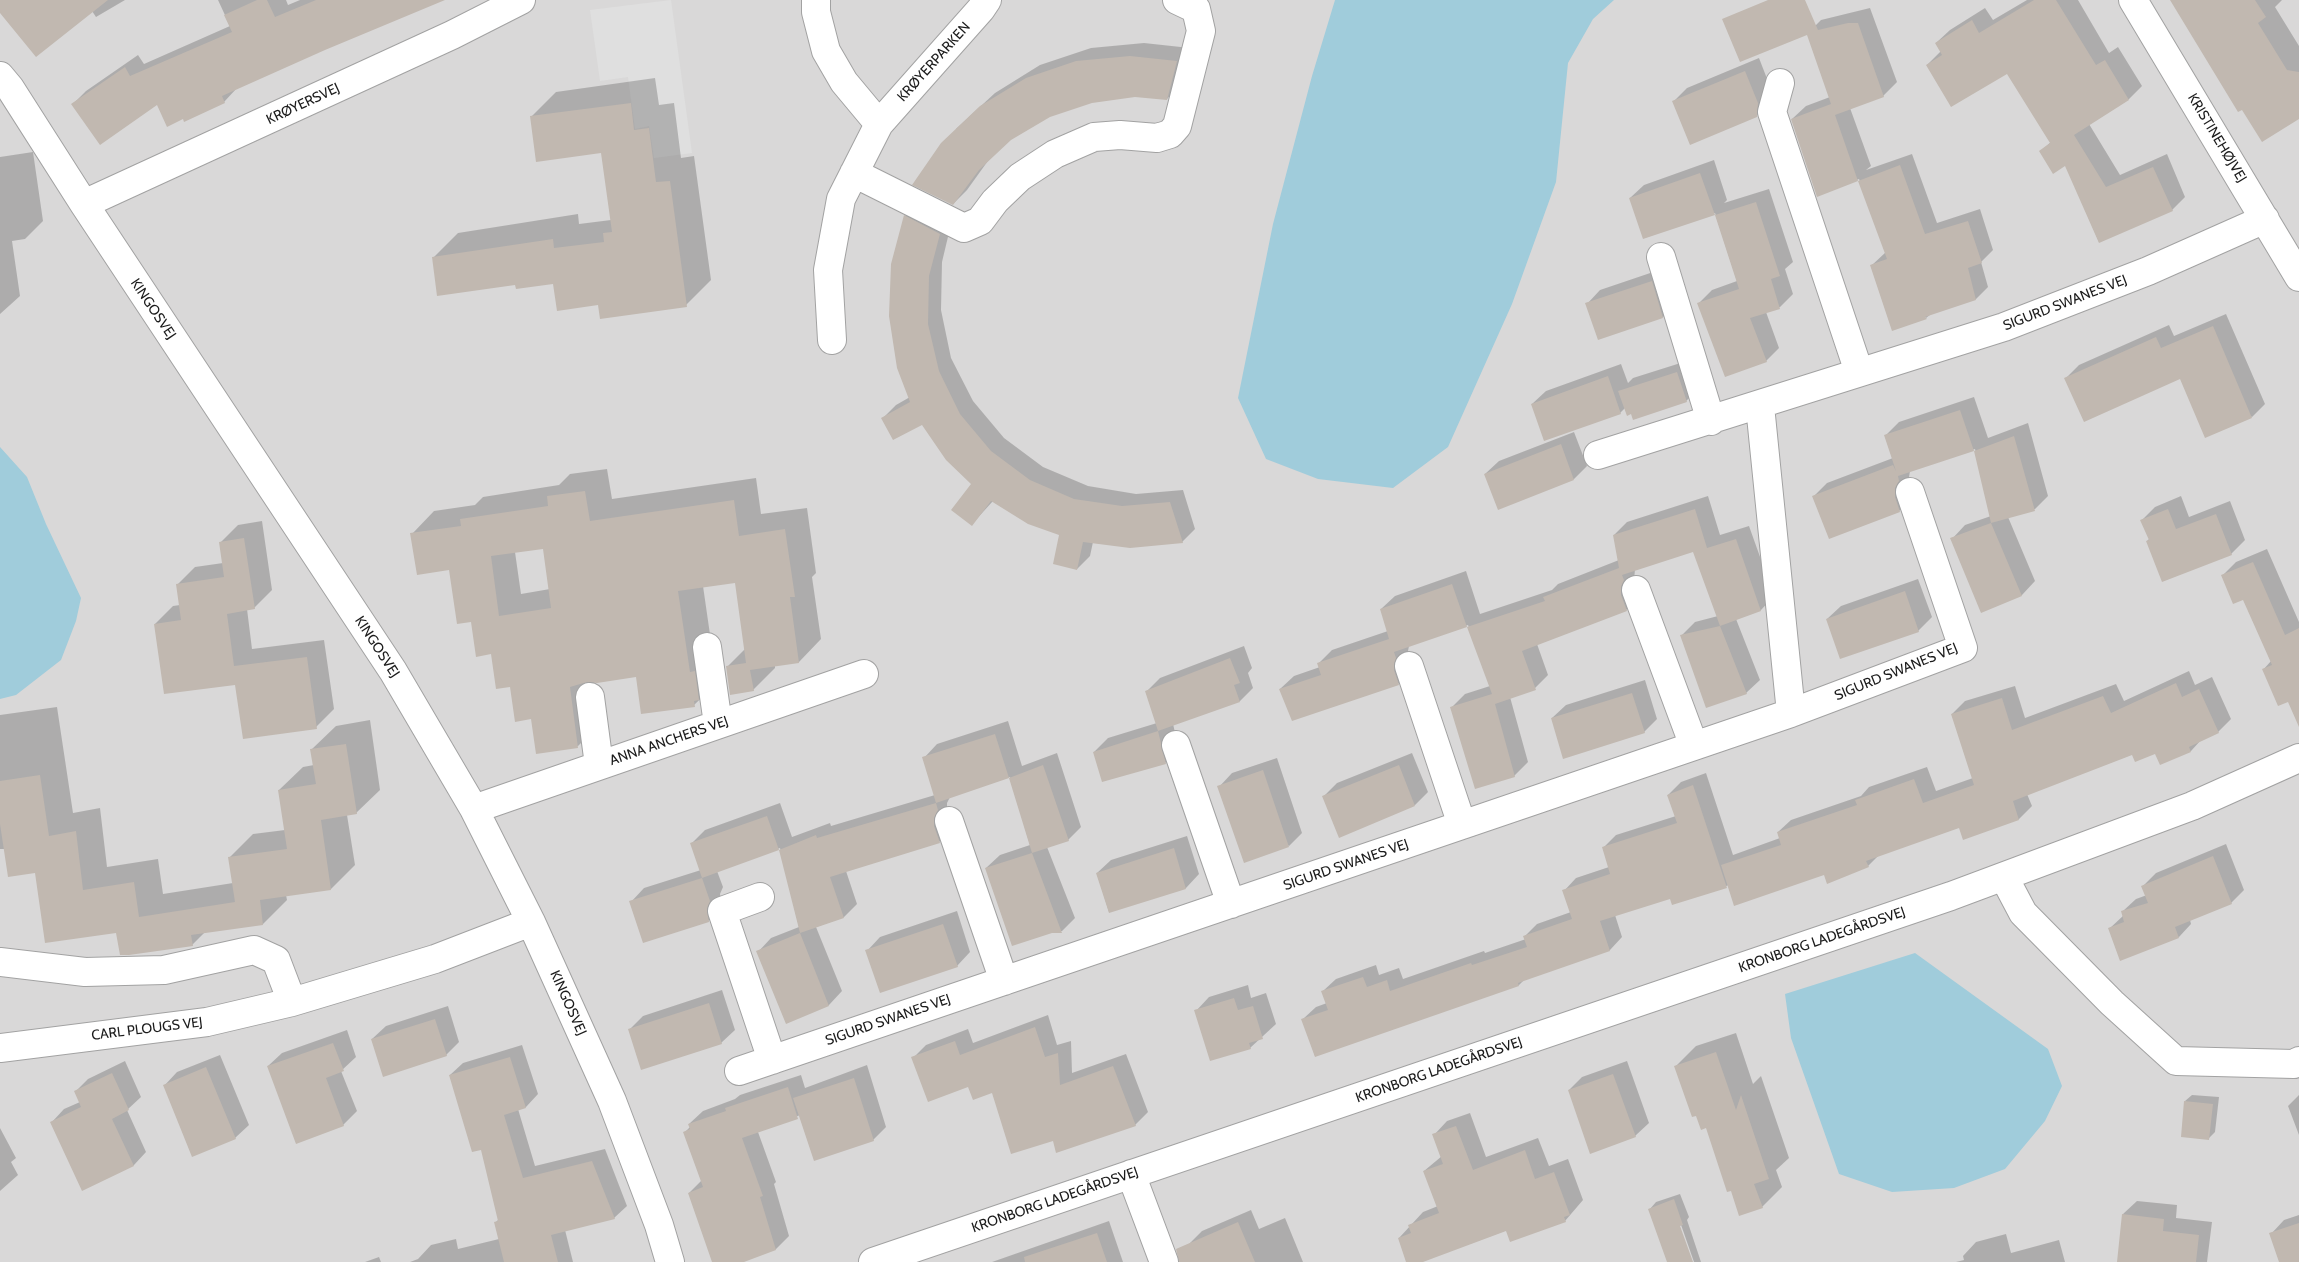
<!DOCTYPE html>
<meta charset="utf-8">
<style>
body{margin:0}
canvas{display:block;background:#ede9e1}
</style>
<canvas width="2299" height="1262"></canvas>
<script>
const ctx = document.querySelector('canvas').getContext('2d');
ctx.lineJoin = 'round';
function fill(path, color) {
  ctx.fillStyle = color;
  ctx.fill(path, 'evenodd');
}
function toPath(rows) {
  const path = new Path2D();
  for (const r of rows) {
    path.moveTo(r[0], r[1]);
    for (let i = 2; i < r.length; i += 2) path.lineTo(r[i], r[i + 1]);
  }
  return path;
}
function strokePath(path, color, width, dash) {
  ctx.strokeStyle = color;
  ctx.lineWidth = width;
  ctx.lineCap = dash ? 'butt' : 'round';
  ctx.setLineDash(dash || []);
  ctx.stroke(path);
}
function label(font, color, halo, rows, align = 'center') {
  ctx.font = font + ' Cabin,sans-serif';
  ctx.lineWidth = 4;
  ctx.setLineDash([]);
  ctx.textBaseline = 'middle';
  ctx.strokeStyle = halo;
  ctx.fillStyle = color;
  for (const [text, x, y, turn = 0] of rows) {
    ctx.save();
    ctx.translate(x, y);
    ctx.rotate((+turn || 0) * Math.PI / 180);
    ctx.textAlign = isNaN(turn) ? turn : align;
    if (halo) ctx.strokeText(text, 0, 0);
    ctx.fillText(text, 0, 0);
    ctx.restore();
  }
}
fill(toPath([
 [0,0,2299,0,2299,1262,0,1262]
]), '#d9d8d8');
fill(toPath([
 [671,0,692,153,654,158,649,126,635,129,628,77,600,81,590,10]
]), '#dfdfdf');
fill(toPath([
 [1335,0,1614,0,1593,19,1568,63,1556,182,1512,304,1448,447,1393,488,1318,479,1266,459,1238,398,1273,224,1312,76],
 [0,447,27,477,46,524,81,598,76,621,61,660,16,695,0,699],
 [1915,953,2048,1049,2062,1086,2045,1121,2005,1169,1954,1188,1892,1192,1839,1174,1791,1038,1785,994]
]), '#a0ccdb');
fill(toPath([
 [0,0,125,0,96,17,92,11,0,11],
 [218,0,286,0,288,5,300,0,435,0,237,88,224,102,184,118,157,103,73,104,86,91,138,55,144,64,230,26],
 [2027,0,2078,0,2109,53,2118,47,2142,86,2129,99,2089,124,2120,175,2167,154,2185,197,2172,210,2099,242,2066,164,2041,151,2051,142,2008,72,1927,65,1941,51,1936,43,1950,30,1985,8,1993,20],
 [2172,0,2282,0,2275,7,2299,46,2299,112],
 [1870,8,1897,82,1883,96,1850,108,1871,166,1866,170,1912,154,1937,223,1980,209,1993,250,1981,262,1988,287,1976,299,1931,314,1926,318,1871,266,1886,252,1859,179,1818,195,1792,119,1806,106,1830,97,1808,33,1821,20],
 [1144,43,1190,48,1180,85,1167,99,1135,96,1092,102,1049,116,1011,139,990,158,967,190,953,204,956,129,995,93,1040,65,1091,48],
 [1759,58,1771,89,1770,102,1756,116,1673,102,1687,88],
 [655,78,659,105,674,103,681,158,694,156,711,280,686,305,599,304,554,283,516,284,433,258,458,233,578,214,579,224,611,220,602,152,531,117,556,92],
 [33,152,43,221,25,239,12,241,20,296,0,314,0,157],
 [1714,160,1727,200,1724,203,1769,189,1793,262,1785,269,1793,294,1780,307,1766,312,1779,348,1766,361,1699,303,1712,290,1737,281,1715,213,1644,238,1630,198,1644,185],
 [918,203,952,220,942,262,941,310,951,358,973,401,1004,438,1043,467,1088,486,1136,494,1183,490,1195,529,1182,542,1093,542,1090,556,1077,569,1061,534,993,501,972,524,972,484,923,424,883,418,896,405,910,397,905,216],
 [1665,268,1676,304,1663,317,1587,304,1600,290],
 [2226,314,2265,404,2252,417,2181,377,2066,378,2079,365,2169,325,2174,336],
 [1690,360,1700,388,1686,401,1631,413,1625,408,1620,413,1532,404,1546,391,1621,364,1628,383,1633,378],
 [1974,397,1988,438,2028,423,2048,496,2035,509,2008,517,2035,581,2022,595,1981,611,1952,539,1965,525,1991,516,1975,449,1910,471,1908,483,1913,497,1899,511,1814,496,1827,483,1893,458,1885,436,1899,422],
 [1574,432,1587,466,1574,479,1485,474,1499,461],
 [607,469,612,499,756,478,761,514,807,508,816,573,812,577,821,639,799,662,775,665,775,668,753,690,727,667,746,648,736,582,703,586,717,683,694,705,637,676,594,681,600,724,578,746,537,752,532,718,472,621,450,569,412,534,434,511,475,505,483,497,559,485,570,474],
 [544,547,550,589,521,594,515,552],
 [1708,496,1720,535,1749,526,1774,596,1761,610,1736,619,1760,680,1746,693,1682,635,1695,622,1718,616,1694,551,1635,569,1634,581,1640,596,1626,610,1537,644,1548,675,1535,688,1510,697,1528,762,1514,776,1451,708,1465,694,1490,686,1468,625,1409,646,1407,656,1412,670,1398,684,1280,689,1294,676,1320,667,1319,663,1332,650,1388,631,1381,609,1395,596,1466,571,1480,614,1552,590,1558,584,1619,560,1614,535,1627,522],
 [2181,496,2189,517,2230,501,2245,540,2231,554,2163,581,2147,541,2150,538,2142,520,2155,507],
 [262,521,272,590,254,608,247,609,252,649,324,640,334,709,316,727,236,683,155,624,173,606,180,605,177,585,195,567,223,563,220,543,238,525],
 [2267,549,2299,622,2299,695,2263,670,2271,661,2243,598,2222,576,2236,562],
 [1918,579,1932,617,1918,631,1827,619,1841,606],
 [1244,646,1252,668,1248,673,1253,688,1240,701,1173,724,1179,749,1165,763,1094,752,1108,738,1157,723,1147,691,1160,678],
 [2189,671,2195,685,2212,677,2231,719,2218,732,2201,740,2191,751,2133,754,2027,794,2032,806,2019,819,1964,838,1960,827,1879,855,1868,866,1824,874,1729,885,1673,904,1671,897,1615,915,1622,937,1610,950,1525,979,1519,985,1315,1056,1303,1019,1316,1007,1327,1003,1323,991,1336,979,1376,965,1379,975,1399,968,1403,979,1484,951,1485,953,1526,939,1525,936,1537,924,1571,912,1564,891,1576,878,1609,867,1603,848,1616,835,1676,816,1668,795,1681,782,1706,773,1733,855,1780,838,1778,832,1791,820,1861,796,1869,787,1927,767,1936,791,1973,778,1952,714,1965,701,2015,686,2025,718,2116,684,2124,701],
 [1645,680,1657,719,1644,732,1552,718,1566,705],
 [57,707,73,813,100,808,107,867,158,859,163,894,233,883,229,858,253,834,285,830,279,790,303,767,314,765,312,749,336,726,370,720,380,790,356,813,347,815,355,865,331,889,286,895,287,900,263,924,205,932,192,945,117,931,5,849,0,849,0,715],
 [1008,721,1022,766,1057,753,1081,827,1068,840,1047,847,1075,918,1062,931,1051,931,986,868,1000,855,1030,845,1010,777,950,797,947,803,947,812,953,829,939,842,846,871,857,904,844,917,816,927,842,991,829,1005,786,1022,758,952,771,938,799,927,780,848,717,871,723,887,720,894,722,907,708,921,631,902,644,888,701,870,692,843,705,830,780,803,792,837,830,823,831,826,935,795,924,758,937,744],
 [1412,753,1428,792,1415,805,1323,797,1337,783],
 [1277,758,1302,833,1289,846,1219,787,1232,773],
 [1187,836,1199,874,1186,888,1109,912,1097,873,1111,860],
 [2226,844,2244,890,2231,903,2190,920,2191,924,2179,937,2109,929,2124,915,2123,911,2136,899,2147,895,2143,886,2156,873],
 [957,911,970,952,957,966,867,951,880,937],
 [1248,985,1251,998,1266,993,1276,1024,1250,1048,1196,1011,1209,997],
 [722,990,735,1030,721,1043,630,1029,643,1016],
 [448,1006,459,1042,446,1055,372,1039,386,1026],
 [1048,1015,1057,1045,1071,1041,1072,1073,1126,1054,1148,1112,1135,1125,1054,1139,992,1091,969,1085,913,1058,926,1045,968,1029,973,1043],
 [347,1030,356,1057,341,1071,357,1111,343,1125,268,1066,282,1053],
 [1736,1033,1753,1084,1761,1076,1789,1158,1776,1170,1782,1187,1762,1207,1706,1127,1676,1066,1696,1046],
 [522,1045,538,1094,526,1107,518,1109,535,1166,605,1149,627,1206,614,1218,565,1230,573,1262,410,1262,418,1259,431,1245,456,1239,458,1249,499,1239,495,1223,499,1219,482,1148,450,1075,463,1063],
 [220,1055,249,1125,235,1138,164,1086,177,1072],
 [125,1061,141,1097,127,1110,146,1152,134,1165,82,1189,52,1122,64,1109,80,1102,75,1092,88,1079],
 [1627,1061,1649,1123,1635,1136,1569,1090,1582,1077],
 [867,1065,886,1127,873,1140,800,1115,758,1132,776,1182,774,1184,789,1236,776,1249,740,1262,721,1262,689,1193,702,1180,685,1132,690,1127,689,1124,703,1111,735,1099,740,1095,801,1075,805,1088],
 [2192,1095,2219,1097,2215,1132,2209,1138,2185,1101],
 [2299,1095,2299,1135,2288,1106],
 [1470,1113,1486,1157,1538,1138,1549,1166,1568,1159,1583,1200,1565,1221,1507,1230,1420,1262,1408,1262,1399,1238,1423,1212,1438,1206,1424,1171,1442,1156,1434,1135,1447,1121],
 [0,1128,16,1158,11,1162,18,1175,0,1191],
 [1680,1194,1689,1217,1687,1220,1701,1262,1694,1262,1679,1219,1677,1220,1692,1262,1669,1262,1650,1209,1656,1202],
 [2137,1201,2177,1205,2176,1218,2212,1222,2207,1262,2118,1262,2123,1214],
 [1251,1210,1259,1229,1285,1218,1303,1262,1197,1262,1189,1244,1202,1231],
 [2299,1215,2299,1262,2280,1262,2271,1234,2284,1220],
 [1109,1221,1123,1262,992,1262],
 [2006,1234,2011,1253,2059,1240,2065,1262,1956,1262,1964,1260,1963,1256,1976,1242],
 [379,1257,381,1262,365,1262]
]), '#0003');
fill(toPath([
 [0,0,108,0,36,57,0,13],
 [257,0,267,0,275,17,316,0,445,0,325,50,222,96,225,103,184,122,183,119,167,127,157,105,100,145,71,104,125,67,130,76,232,32,224,15],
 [1768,0,1805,0,1818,30,1848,23,1858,23,1884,97,1835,115,1858,181,1817,197,1791,119,1831,104,1807,35,1740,62,1722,19],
 [2034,0,2056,0,2096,65,2105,60,2129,100,2074,135,2106,187,2153,167,2173,211,2099,243,2065,166,2053,174,2039,151,2050,143,2007,74,1951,107,1926,65,1942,55,1935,43,1972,20,1979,33],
 [2170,0,2255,0,2266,17,2258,23,2287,70,2299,72,2299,119,2262,142,2242,110,2238,112],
 [1130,56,1177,61,1167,100,1135,97,1092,103,1050,117,1011,140,979,170,953,205,912,185,941,143,980,106,1026,78,1076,61],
 [1745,71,1758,103,1757,117,1690,145,1672,101],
 [631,103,634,130,649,128,656,182,670,181,687,307,600,319,598,305,557,311,553,284,516,289,515,285,437,296,432,257,553,239,554,248,604,242,603,233,612,232,601,153,536,162,530,116],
 [1900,165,1925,234,1968,221,1982,263,1968,268,1976,300,1925,317,1927,319,1892,331,1870,265,1887,259,1858,181],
 [1700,173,1715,215,1643,239,1629,198],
 [1756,202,1780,276,1771,279,1780,309,1750,318,1767,362,1725,377,1697,303,1739,289,1715,215],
 [904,215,940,234,929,276,928,324,939,371,960,414,991,451,1030,480,1074,499,1122,506,1170,502,1183,543,1130,548,1083,542,1077,570,1053,564,1059,535,1028,524,991,501,972,526,951,510,971,484,946,460,922,425,893,440,881,418,910,402,897,368,889,316,891,264],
 [1652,281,1663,318,1598,340,1585,303],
 [2213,326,2252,418,2205,438,2180,379,2084,422,2064,378,2156,337,2161,348],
 [1677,372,1687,402,1633,420,1631,414,1627,416,1618,391],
 [1608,376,1621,414,1544,441,1531,404],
 [1960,410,1974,451,1898,476,1899,481,1895,488,1895,497,1900,512,1829,539,1812,496,1893,465,1896,471,1884,435],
 [2014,436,2035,511,1991,523,1974,451],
 [1561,444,1574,480,1498,510,1484,474],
 [585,491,590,521,734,500,739,536,785,529,795,597,790,597,799,663,750,670,754,691,730,695,726,666,746,663,735,583,678,591,690,672,695,671,699,700,694,701,695,707,641,714,636,677,597,683,587,682,570,687,578,748,536,754,531,719,515,722,510,687,496,689,491,654,476,657,471,622,457,624,449,570,417,575,410,533,461,526,460,519,548,506,547,496],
 [543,549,551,608,499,616,491,556],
 [1695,509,1707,548,1736,539,1761,611,1720,626,1693,552,1622,575,1624,580,1621,587,1621,595,1627,611,1522,651,1536,690,1495,704,1515,777,1475,789,1450,707,1492,694,1467,627,1545,601,1543,597,1619,568,1613,535],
 [2168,509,2176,529,2216,514,2232,555,2162,582,2146,541,2149,540,2140,520],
 [1991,523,2022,596,1981,613,1950,538],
 [244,538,255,609,227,614,234,666,307,657,317,729,243,739,235,685,164,694,154,624,181,620,176,584,224,577,219,542],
 [2253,562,2285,635,2299,628,2299,727,2288,702,2278,706,2262,669,2272,665,2243,600,2233,604,2221,575],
 [1452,584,1467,627,1394,652,1396,658,1394,670,1399,685,1292,721,1279,689,1321,675,1317,663,1389,639,1380,609],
 [1905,591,1919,632,1840,659,1826,619],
 [1720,626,1747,694,1706,708,1680,635],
 [1230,658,1240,683,1234,685,1240,702,1158,731,1145,691],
 [2176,683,2182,697,2199,689,2219,733,2189,747,2191,752,2160,765,2155,754,2135,762,2132,755,2013,801,2019,820,1963,840,1959,828,1866,861,1869,867,1827,884,1824,875,1734,906,1721,865,1781,845,1777,832,1857,805,1855,800,1914,779,1923,803,1974,785,1951,714,2002,698,2012,730,2103,696,2111,713],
 [1632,693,1645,733,1563,759,1551,718],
 [1158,731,1166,764,1102,782,1093,752],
 [995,734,1009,778,936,803,922,757],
 [346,744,357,814,321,820,331,890,260,900,263,925,191,935,193,946,129,955,120,955,116,933,45,943,35,873,8,877,0,824,0,781,40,775,49,836,76,831,83,890,134,882,139,917,235,902,228,857,287,849,278,790,316,784,310,749],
 [1043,765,1069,841,1032,853,1009,778],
 [1399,765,1415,806,1339,838,1322,796],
 [1263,770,1289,847,1244,863,1217,786],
 [1693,785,1727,888,1672,905,1670,899,1600,921,1610,951,1518,983,1519,986,1315,1057,1301,1019,1328,1010,1321,991,1363,977,1367,987,1387,980,1390,991,1471,963,1472,965,1527,947,1523,936,1572,919,1562,890,1610,874,1602,847,1677,823,1667,795],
 [936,803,938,810,934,818,934,826,940,843,830,877,844,918,800,933,779,850,816,835,817,838],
 [767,816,779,850,702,878,690,843],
 [1174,848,1186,889,1109,913,1096,873],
 [1032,853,1062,933,1052,933,1012,946,985,868],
 [2213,856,2232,904,2175,927,2179,938,2120,961,2108,928,2124,922,2121,911,2148,903,2141,886],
 [702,878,710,901,707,909,709,922,643,943,629,901],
 [943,924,958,967,880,993,865,950],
 [800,933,829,1006,786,1024,756,951],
 [1234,998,1238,1010,1253,1006,1263,1039,1249,1043,1251,1049,1210,1061,1194,1010],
 [709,1003,722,1044,641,1070,628,1029],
 [435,1019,447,1056,383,1077,371,1039],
 [1035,1027,1045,1057,1058,1053,1060,1085,1113,1066,1136,1126,1056,1153,1053,1141,1011,1154,992,1093,973,1100,968,1087,928,1102,911,1057,955,1041,960,1055],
 [333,1043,344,1071,326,1078,344,1126,296,1144,267,1066],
 [1716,1052,1736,1110,1741,1095,1769,1179,1754,1184,1763,1208,1739,1216,1731,1191,1727,1192,1706,1128,1701,1130,1696,1116,1692,1117,1674,1066],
 [510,1057,526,1108,504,1115,523,1178,592,1161,615,1219,551,1235,558,1262,504,1262,494,1222,498,1221,481,1150,472,1152,449,1075],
 [206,1067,236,1139,192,1157,163,1085],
 [112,1073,129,1110,112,1119,134,1166,82,1191,50,1122,81,1107,74,1091],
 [1613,1074,1636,1137,1590,1154,1568,1090],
 [854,1078,874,1141,814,1161,793,1098],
 [788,1087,798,1119,742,1138,763,1196,760,1197,776,1250,744,1262,712,1262,688,1193,703,1187,683,1132,690,1129,688,1124,726,1111,725,1108],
 [2184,1101,2213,1104,2209,1140,2181,1137],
 [1456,1126,1473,1170,1525,1150,1535,1179,1554,1172,1570,1215,1564,1217,1566,1222,1510,1242,1506,1231,1423,1262,1406,1262,1398,1238,1411,1233,1408,1225,1439,1213,1423,1171,1443,1164,1432,1134],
 [1674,1199,1683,1225,1680,1226,1693,1262,1667,1262,1648,1209],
 [2122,1214,2164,1219,2163,1231,2199,1235,2196,1262,2117,1262],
 [1238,1222,1255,1262,1179,1262,1176,1249],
 [2299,1223,2299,1262,2279,1262,2269,1233],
 [1097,1233,1107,1262,1025,1262,1024,1257]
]), '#c1b8b0');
const minor = toPath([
 [816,0,816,12,826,51,844,82,879,124],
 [2133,0,2299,277],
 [0,76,10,88,84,204,393,671,474,809,531,922,612,1101,659,1225,670,1262],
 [1780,83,1772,112,1859,372],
 [854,173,964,228,980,221,995,201,1020,177,1055,154,1094,137,1120,135,1157,138,1170,134,1177,126,1201,31,1196,9,1177,0],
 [84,204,452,35,521,0],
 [1661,257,1711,421],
 [832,340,828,270,841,199,879,124,981,9,987,0],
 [1598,455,2004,327,2148,271,2265,219],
 [1636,590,1694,746],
 [707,647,718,724],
 [1409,666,1462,825],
 [590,697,599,765],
 [1791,713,1963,648,1910,492],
 [1176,745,1231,904],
 [474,809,864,674],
 [949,821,1004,981],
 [2004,877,2023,913,2112,1003,2176,1061,2294,1064,2299,1061],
 [760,897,722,911,772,1060],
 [0,962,85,972,164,970,254,950,276,960,292,1002],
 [0,1048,207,1022,292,1002,435,959,531,922],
 [739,1071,1791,713,1760,406],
 [1131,1174,1164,1262],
 [873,1262,1951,896,2192,806,2299,758]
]);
strokePath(minor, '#a2a2a2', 30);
strokePath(minor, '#fff', 28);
label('14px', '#1b1b1b', '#fff', [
 ["KRØYERPARKEN",934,62,-48],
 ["KRØYERSVEJ",303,104,-25],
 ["KRISTINEHØJVEJ",2217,138,59],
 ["SIGURD SWANES VEJ",2065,303,-21],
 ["KINGOSVEJ",153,309,56],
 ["KINGOSVEJ",377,647,57],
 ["SIGURD SWANES VEJ",1896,672,-22],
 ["ANNA ANCHERS VEJ",669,741,-19],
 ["SIGURD SWANES VEJ",1346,865,-19],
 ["KRONBORG LADEGÅRDSVEJ",1822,940,-19],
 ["KINGOSVEJ",568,1003,66],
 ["SIGURD SWANES VEJ",888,1020,-19],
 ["CARL PLOUGS VEJ",147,1029,-7],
 ["KRONBORG LADEGÅRDSVEJ",1439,1070,-19],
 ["KRONBORG LADEGÅRDSVEJ",1055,1200,-19]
]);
</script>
